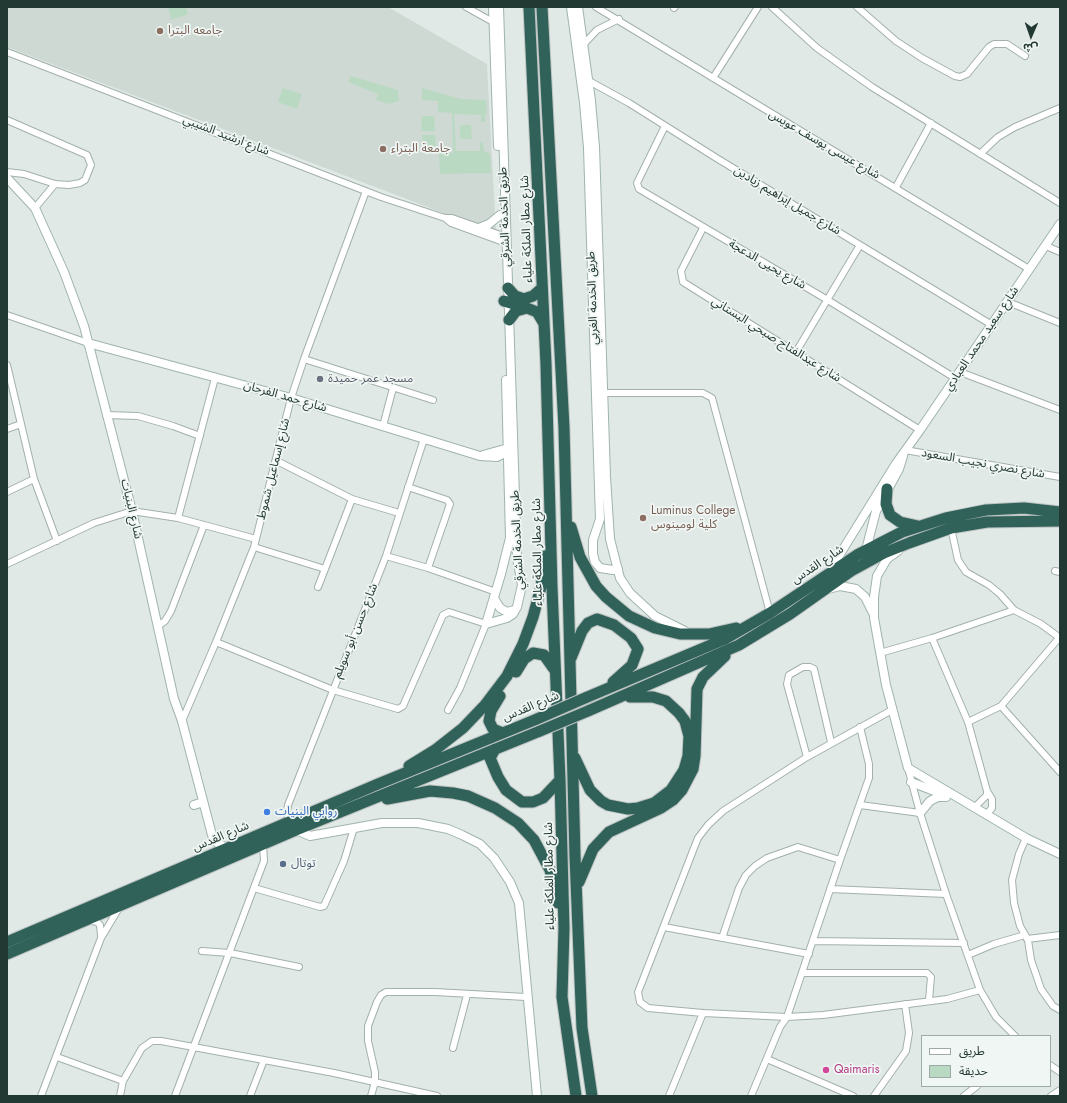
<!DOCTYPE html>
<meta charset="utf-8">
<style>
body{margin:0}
#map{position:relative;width:1067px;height:1103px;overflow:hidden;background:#e0e9e5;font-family:Jost,"Noto Sans Arabic",sans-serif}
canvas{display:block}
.frame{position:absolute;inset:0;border:8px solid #223833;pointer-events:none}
.legend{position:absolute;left:921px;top:1035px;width:130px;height:52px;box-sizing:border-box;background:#f0f6f3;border:1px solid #9eaaa6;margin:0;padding:5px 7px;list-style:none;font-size:12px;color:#223833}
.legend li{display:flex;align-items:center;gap:8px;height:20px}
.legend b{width:20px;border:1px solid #9eaaa6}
.north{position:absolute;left:1011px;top:16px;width:40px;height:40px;-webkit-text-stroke:3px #f0f6f3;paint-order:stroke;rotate:182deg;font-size:11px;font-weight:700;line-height:16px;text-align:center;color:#223833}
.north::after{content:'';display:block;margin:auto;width:14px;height:18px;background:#223833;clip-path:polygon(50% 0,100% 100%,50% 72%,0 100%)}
</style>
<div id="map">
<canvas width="1067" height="1103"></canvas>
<div class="frame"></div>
<ul class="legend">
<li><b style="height:5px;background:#fff"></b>طريق</li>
<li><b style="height:11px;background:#bad9c3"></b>حديقة</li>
</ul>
<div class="north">ش</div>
</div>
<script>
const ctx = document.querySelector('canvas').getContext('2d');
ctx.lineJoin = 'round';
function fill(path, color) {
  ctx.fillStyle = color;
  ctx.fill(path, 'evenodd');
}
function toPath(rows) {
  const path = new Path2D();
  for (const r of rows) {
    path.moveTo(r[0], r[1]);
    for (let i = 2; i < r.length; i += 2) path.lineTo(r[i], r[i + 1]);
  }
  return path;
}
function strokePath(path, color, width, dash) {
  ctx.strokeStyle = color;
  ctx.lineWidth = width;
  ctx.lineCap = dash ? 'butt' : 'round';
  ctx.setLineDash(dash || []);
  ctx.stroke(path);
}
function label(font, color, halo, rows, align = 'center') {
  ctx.font = font + ' Jost,"Noto Sans Arabic",sans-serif';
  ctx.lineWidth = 3.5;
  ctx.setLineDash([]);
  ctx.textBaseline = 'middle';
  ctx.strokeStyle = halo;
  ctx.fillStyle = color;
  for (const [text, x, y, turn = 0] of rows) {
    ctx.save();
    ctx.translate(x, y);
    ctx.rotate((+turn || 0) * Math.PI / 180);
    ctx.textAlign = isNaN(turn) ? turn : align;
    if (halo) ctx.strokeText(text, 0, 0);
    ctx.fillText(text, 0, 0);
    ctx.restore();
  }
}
fill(toPath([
 [7,7,388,7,487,64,496,233,7,47]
]), '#ced9d4');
fill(toPath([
 [168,7,186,7,188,14,171,20],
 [351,76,398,90,399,101,389,104,376,100,378,94,348,82],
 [283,88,302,94,297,109,278,102],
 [422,88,461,99,486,100,487,114,485,114,485,122,481,122,481,115,454,114,456,151,480,151,480,142,483,143,484,151,490,154,491,173,440,174,439,153,453,153,452,113,438,112,438,101,422,100],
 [422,116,434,116,435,131,421,131],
 [460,125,471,125,472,139,460,139],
 [422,135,435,135,436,146,429,146,429,149,424,149]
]), '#bad9c3');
const street = toPath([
 [466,7,493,22],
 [596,7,1029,269],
 [772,7,817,48,872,87,1060,203],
 [857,7,896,41,922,58,955,76,960,77,967,74,989,47,994,44,1007,44,1025,56],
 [674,8,675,7],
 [583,45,597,30,619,19],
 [7,52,381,197,445,218,452,218,506,237],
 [713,78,758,7],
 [585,82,589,81,629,103,718,159,992,325],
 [7,120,87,155,91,165,85,180,80,183,69,185,55,184,24,174,7,172],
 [665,126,637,183,639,189,826,299,955,378],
 [980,154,998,137,1015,127,1060,108],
 [896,187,931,123],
 [35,208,55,184],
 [445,218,451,223,506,243],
 [703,228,681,271,683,282,920,430],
 [1046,246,1060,252],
 [1008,302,1060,323],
 [7,315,88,343],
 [796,352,860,245],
 [304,359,433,400],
 [7,365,34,479,57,541],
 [960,372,1060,410],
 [604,393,703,393,712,398,770,613],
 [106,415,138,416,173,426,200,436],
 [383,426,393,388],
 [7,429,21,424],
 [905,450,1060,477],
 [277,461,352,499],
 [408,487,447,500,450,504,428,568],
 [7,492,34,479],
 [178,518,215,378],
 [951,528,958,560,966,572,989,585,1000,594,1014,610,1041,624,1060,638],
 [254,547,325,569],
 [386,556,428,568,496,592],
 [7,564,94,523,132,511,178,518,256,539],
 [1055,571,1060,572],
 [318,587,352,499,399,513],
 [158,626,165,621,171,611,204,525],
 [932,638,968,722,987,791,992,799,992,808,986,815],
 [216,642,333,690,398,709,403,706,443,615,449,612,486,624,460,688,448,710],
 [880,653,932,638,1014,610],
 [1001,706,1060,772],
 [892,710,807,757,723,811,708,825,698,838,694,848,642,982,638,992,640,1002,648,1008,703,1013,787,1017,823,1015,947,999,980,990],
 [182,721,216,642,254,547,291,398,304,359,366,191],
 [968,722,1001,706,1059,638],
 [807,757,787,684,789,675,803,667,810,667,814,669,831,742],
 [908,768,920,813,946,894,980,990,996,1017,1015,1036],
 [860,805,920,813],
 [974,808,987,795,987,791],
 [289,822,287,811,288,805,386,556,424,439],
 [1026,838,1019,854,1012,880,1014,903,1020,926,1028,940,1031,960,1041,989,1053,1006,1060,1010],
 [254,888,320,907,324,906,344,861,354,828],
 [830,889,946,894],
 [89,920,97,922,100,925,101,935],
 [664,927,809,954],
 [722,938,739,888,746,875,755,866,767,858,798,847,840,860,869,778,869,764,860,727],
 [1027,939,1060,935],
 [813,941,964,943],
 [202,951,230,953,299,967],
 [968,955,994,944,1025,935],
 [802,973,927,973,931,977,929,1000],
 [453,1048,467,995],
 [57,1057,123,1081],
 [767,1059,853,1096],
 [1050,1065,1060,1072],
 [41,1096,101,938,119,908],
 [120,1096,123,1081,142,1048,152,1041,161,1041,334,1073,437,1096],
 [175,1096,264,861,263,844],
 [250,1096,264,1060],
 [371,1096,375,1082,375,1072,368,1041,368,1026,377,1002,381,995,386,992,435,992,526,997],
 [669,1096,703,1013],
 [751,1096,780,1027,787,1017,840,860],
 [874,1096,906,1051,909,1033,905,1004],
 [964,1096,977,1086],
 [1051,1096,1060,1090]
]);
const secondary = toPath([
 [493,7,498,146],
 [571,7,584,103,588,148,600,519,593,540,593,554,595,562,600,568,613,570,618,569],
 [578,7,591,101,595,147,606,477,610,539,620,578,630,593,655,616,685,631],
 [7,178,35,208,64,272,84,326,132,511,174,699,182,721,212,835,216,842,228,849],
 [479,228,489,224,500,215],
 [88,343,291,398,480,456,497,457,511,450],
 [483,455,512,447],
 [866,550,876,511,899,469,903,456],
 [898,551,887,559,877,576,874,597,874,618,886,685,908,768,1026,838,1060,854],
 [829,572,895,465,920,430,1060,224],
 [828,589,840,586,856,589,865,597,873,613],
 [494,598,500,608,507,612,515,610],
 [486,624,507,618,513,614,517,607,522,585,517,558,499,7],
 [486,624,501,574,510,538,506,380],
 [911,782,942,794],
 [194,805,203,802],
 [920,813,930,801,938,797,946,797],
 [296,830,310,836,382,823,418,823,448,829,462,835,480,844,494,858,510,882,519,903,537,1096]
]);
const highway = toPath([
 [529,7,546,364,552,588,560,780,564,928,562,997,576,1096],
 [542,7,564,428,575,856,582,1028,592,1096],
 [508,288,515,296,524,299,533,296,542,288],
 [504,301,527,308],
 [509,320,516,311,527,308,537,312,543,322],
 [887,489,886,504,890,515,900,522,918,526],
 [571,527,580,557,596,586,606,597,629,616,655,628,680,634,709,634,736,628],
 [571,658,582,631,588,623,597,619,614,625,631,638,638,649,632,665,613,682],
 [516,672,524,659,533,653,544,655,554,669],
 [500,696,491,711,489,721,493,729,503,733],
 [585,698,725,639,770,613,857,555,902,532,946,518,986,510,1024,508,1060,512],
 [588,711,739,645,790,614,851,571,884,553,909,543,951,528,987,522,1060,521],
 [495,749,490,758,498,777,506,790,522,802,533,802,543,798,560,780],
 [575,758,590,790,601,801,608,805,628,809,638,808,654,803,671,790,684,770,688,756,689,736,685,721,679,713,666,701,653,697,630,697],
 [409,766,435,750,463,728,485,705,507,676,523,644,533,617,541,587,545,556],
 [387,799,430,791,453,793,468,796,495,808,518,823,534,840,550,870,558,903],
 [579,882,593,849,609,832,661,808,673,800,682,790,693,769,695,756,697,689,703,677,725,656],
 [7,942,378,784,537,719],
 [7,954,296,830,540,731]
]);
strokePath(street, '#a3b0ac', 8);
strokePath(secondary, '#a0b4ae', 10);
strokePath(highway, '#bdc3c2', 13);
strokePath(street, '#fff', 6);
strokePath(secondary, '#fff', 8);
strokePath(highway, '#30625a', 11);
const highwayBridge = toPath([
 [537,719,585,698],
 [540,731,588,711]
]);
strokePath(highwayBridge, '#bdc3c2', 13, []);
strokePath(highwayBridge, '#30625a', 11);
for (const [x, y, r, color] of [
 [160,31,4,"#8d6e63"],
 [383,149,4,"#8d6e63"],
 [320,379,4,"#6b7280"],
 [643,518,4,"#8d6e63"],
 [267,812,4,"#3f7fe0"],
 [283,864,4,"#5c6f8a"],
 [826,1070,4,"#d1479c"]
]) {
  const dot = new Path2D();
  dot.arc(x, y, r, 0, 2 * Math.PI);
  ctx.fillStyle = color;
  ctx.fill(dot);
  strokePath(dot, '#f0f6f3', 1.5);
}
label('12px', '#785e54', '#f0f6f3', [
 ["جامعه البترا",168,31],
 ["جامعة البتراء",391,149],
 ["Luminus College",651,511],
 ["كلية لومينوس",651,525]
], 'left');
label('12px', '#223833', '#f0f6f3', [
 ["شارع ارشيد الشيبي",226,136,21],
 ["شارع عيسى يوسف عويس",824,145,30],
 ["شارع جميل إبراهيم زيادين",787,201,31],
 ["طريق الخدمة الشرقي",505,217,-92],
 ["شارع مطار الملكة علياء",527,229,-92],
 ["شارع يحيى الدعجة",767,265,30],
 ["طريق الخدمة الغربي",593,298,-92],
 ["شارع سعيد محمد العبادي",982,339,-56],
 ["شارع عبدالفتاح صبحي البستاني",776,340,32],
 ["شارع حمد الفرحان",285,397,16],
 ["شارع نصري نجيب السعود",983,464,10],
 ["شارع إسماعيل شموط",274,469,-76],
 ["شارع البنيات",131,509,77],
 ["طريق الخدمة الشرقي",518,540,-93],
 ["شارع مطار الملكة علياء",538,552,-91],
 ["شارع القدس",818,565,-34],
 ["شارع حسن أبو سويلم",356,631,-68],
 ["شارع القدس",531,707,-23],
 ["شارع القدس",221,837,-23],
 ["شارع مطار الملكة علياء",550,876,-91]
]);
label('12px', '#5b616d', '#f0f6f3', [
 ["مسجد عمر حميدة",328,379]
], 'left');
label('12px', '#366cbe', '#f0f6f3', [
 ["روابي البنيات",275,812]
], 'left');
label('12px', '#4e5e75', '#f0f6f3', [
 ["توتال",291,864]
], 'left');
label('12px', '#b23c85', '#f0f6f3', [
 ["Qaimaris",834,1070]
], 'left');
</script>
